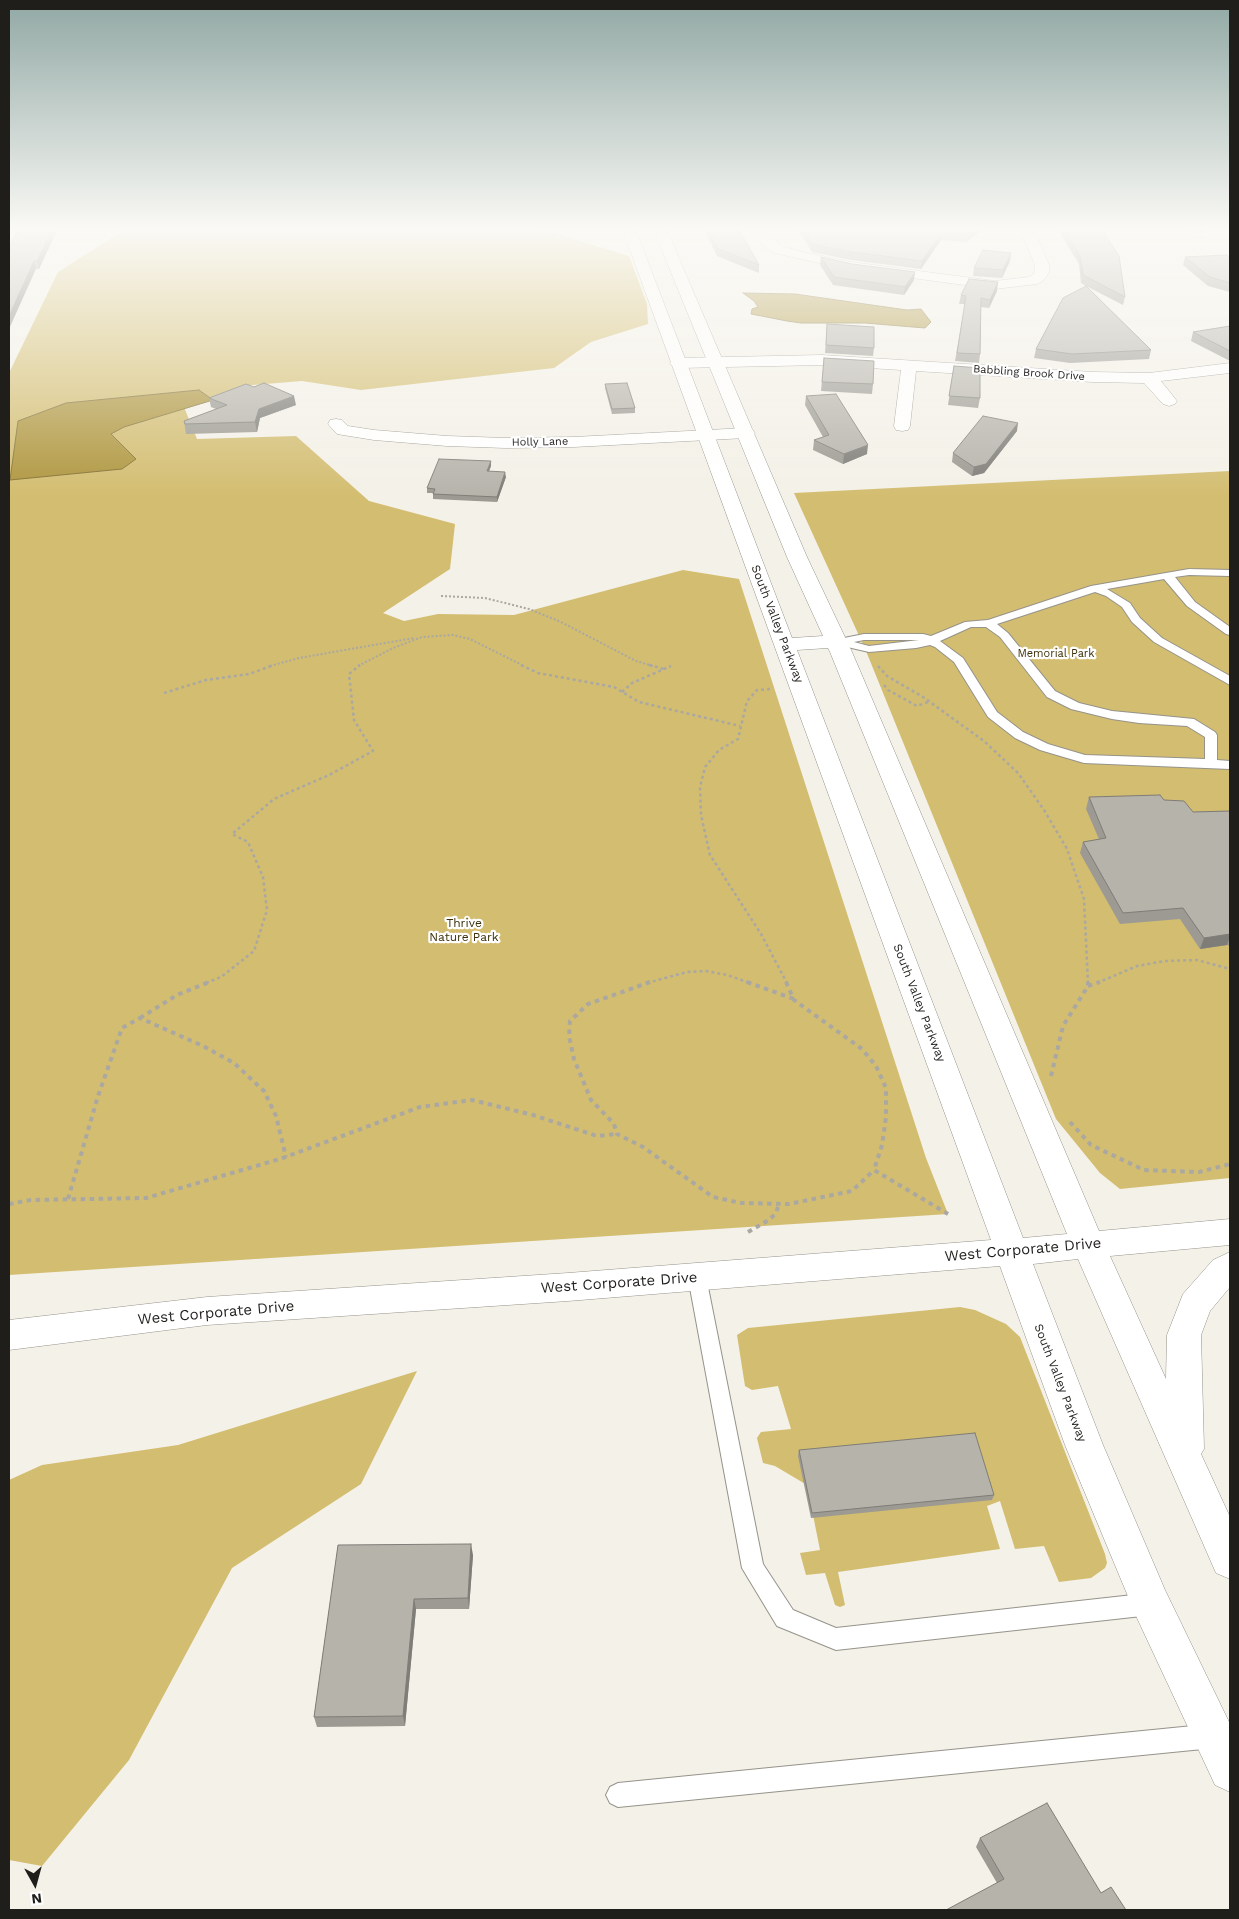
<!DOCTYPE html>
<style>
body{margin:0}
#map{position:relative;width:1239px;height:1919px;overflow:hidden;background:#f4f1e8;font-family:"Work Sans",sans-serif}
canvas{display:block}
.frame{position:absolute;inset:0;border:10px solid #1f1e1b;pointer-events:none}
.north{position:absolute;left:10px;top:1859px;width:50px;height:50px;-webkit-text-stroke:4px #fff;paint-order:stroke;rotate:173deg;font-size:14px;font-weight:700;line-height:20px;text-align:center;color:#1f1e1b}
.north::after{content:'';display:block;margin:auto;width:18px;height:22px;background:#1f1e1b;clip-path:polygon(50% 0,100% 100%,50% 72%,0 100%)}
</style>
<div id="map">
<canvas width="1239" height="1919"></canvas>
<div class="frame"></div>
<div class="north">N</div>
</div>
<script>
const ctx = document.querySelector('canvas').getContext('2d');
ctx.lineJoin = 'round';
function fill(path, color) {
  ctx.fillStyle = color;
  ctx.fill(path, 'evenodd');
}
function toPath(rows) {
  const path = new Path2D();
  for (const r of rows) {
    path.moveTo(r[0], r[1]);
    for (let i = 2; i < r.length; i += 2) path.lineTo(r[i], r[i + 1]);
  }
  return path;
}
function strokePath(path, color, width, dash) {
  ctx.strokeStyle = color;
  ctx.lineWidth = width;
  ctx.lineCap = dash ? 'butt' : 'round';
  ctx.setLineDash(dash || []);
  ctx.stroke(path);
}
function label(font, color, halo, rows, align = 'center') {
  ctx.font = font + ' "Work Sans",sans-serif';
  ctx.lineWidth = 4.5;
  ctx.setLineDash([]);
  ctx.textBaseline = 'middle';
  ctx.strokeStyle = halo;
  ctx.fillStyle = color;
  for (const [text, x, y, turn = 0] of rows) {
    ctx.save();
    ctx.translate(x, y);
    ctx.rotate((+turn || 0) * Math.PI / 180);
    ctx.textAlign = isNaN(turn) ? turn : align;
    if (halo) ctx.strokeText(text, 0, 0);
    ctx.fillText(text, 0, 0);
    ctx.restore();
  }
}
fill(toPath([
 [127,228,501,228,555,233,629,256,647,304,648,324,591,342,554,368,361,390,302,381,241,386,184,407,197,439,296,436,369,501,455,524,450,569,383,613,404,621,438,614,514,615,683,570,739,579,926,1158,948,1214,9,1275,9,373,58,272],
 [1230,471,1230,1178,1120,1189,1100,1173,1056,1119,866,651,794,493],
 [960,1307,975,1310,1006,1324,1020,1337,1105,1554,1107,1563,1105,1568,1091,1578,1059,1582,1044,1546,1015,1549,1000,1501,987,1506,1000,1549,838,1572,845,1605,840,1607,835,1605,825,1573,806,1575,800,1553,820,1550,807,1485,775,1466,763,1463,757,1438,761,1432,791,1429,778,1386,752,1390,745,1386,737,1335,748,1328],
 [417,1371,361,1484,232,1568,129,1760,42,1866,9,1860,9,1480,42,1465,178,1445]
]), '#d3bd70');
const water = toPath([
 [743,293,795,294,907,310,921,309,931,322,925,328,865,323,801,323,787,321,751,314,752,309,758,307,754,301,743,293],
 [199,390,213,400,124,427,111,434,136,459,122,469,10,480,18,421,66,403,199,390]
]);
fill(water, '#af963e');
strokePath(water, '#847234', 1);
const lane = toPath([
 [1189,569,1230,570,1230,576,1189,575,1175,577,1195,602,1230,627,1230,635,1226,634,1187,606,1164,579,1107,589,1130,603,1140,618,1162,638,1230,676,1230,685,1154,642,1132,622,1122,607,1106,596,1095,592,997,624,1008,633,1055,691,1079,703,1112,711,1194,719,1215,732,1217,735,1217,760,1230,761,1230,769,1084,763,1040,750,1015,738,988,717,954,662,935,647,930,645,916,648,869,652,830,643,828,641,834,638,839,639,864,634,923,634,931,636,965,622,988,620,1091,586,1189,569],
 [971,627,986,627,1000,637,1047,697,1071,709,1112,719,1139,723,1187,726,1205,737,1205,759,1085,755,1048,744,1023,732,997,712,963,658,940,641,971,627],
 [864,640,919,640,869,646,854,642,864,640],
 [697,1269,704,1272,706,1277,763,1564,793,1610,836,1628,1151,1593,1159,1596,1162,1604,1159,1612,1151,1615,836,1650,777,1626,742,1568,688,1277,690,1272,697,1269],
 [1213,1724,1221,1728,1225,1736,1221,1744,1213,1748,618,1807,610,1803,606,1795,610,1787,618,1783,1213,1724]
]);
const street = toPath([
 [749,228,762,228,771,238,784,247,803,252,851,262,995,281,1029,277,1034,274,1035,265,1021,232,1022,228,1035,228,1035,232,1049,265,1049,272,1044,280,1037,284,995,289,851,270,774,253,761,244,749,228],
 [822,355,1093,372,1149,373,1230,363,1230,373,1161,381,1177,401,1175,404,1169,406,1163,404,1144,383,1093,382,916,371,910,426,908,430,902,431,896,430,894,426,901,370,822,365,678,368,672,366,670,363,672,360,678,358,822,355],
 [336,419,342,420,348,426,374,430,447,436,506,438,574,437,746,428,752,429,755,433,752,437,746,438,574,447,506,448,447,446,374,440,343,435,337,434,328,424,330,420,336,419]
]);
const secondary = toPath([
 [622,228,635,228,792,638,823,636,787,557,653,228,666,228,807,557,852,652,1099,1231,1230,1219,1230,1245,1110,1256,1166,1379,1167,1335,1183,1294,1213,1260,1230,1252,1230,1287,1210,1311,1201,1335,1204,1449,1201,1454,1230,1517,1230,1579,1216,1573,1078,1259,1033,1264,1103,1445,1165,1590,1230,1724,1230,1792,1215,1785,1137,1618,1065,1445,1000,1266,568,1301,207,1325,9,1350,9,1320,207,1297,568,1273,991,1240,622,228],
 [828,648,830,652,1067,1234,1023,1238,797,650,828,648]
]);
strokePath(lane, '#95938a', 2);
strokePath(street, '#95938a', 1);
strokePath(secondary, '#95938a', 1);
strokePath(toPath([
 [441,596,485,598,529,609,561,622,636,661,653,666],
 [270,666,299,658,414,638],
 [358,666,393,648,422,637,453,635,470,639,524,666]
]), '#aaa8a1', 2, [2, 2]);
strokePath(toPath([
 [521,665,538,673,614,687,639,702,740,726],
 [649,665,664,669],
 [878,666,887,676,923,697,984,741,1018,773,1044,810,1067,849,1084,899,1088,983],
 [884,685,888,690,917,706,928,702],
 [770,689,757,690,747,701,738,739,719,750,705,767,700,787,701,815,710,855,761,934,787,983],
 [622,692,632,683,671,666],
 [164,693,206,680,249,674,274,665],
 [206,983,221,977,254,951,267,910,263,877,248,842,232,834,274,799,329,775,373,751,354,720,349,674,360,665],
 [647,983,687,972,706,971,727,975,750,983],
 [1097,983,1137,966,1165,961,1197,960,1230,969]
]), '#aaa8a1', 2.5, [3, 3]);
strokePath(toPath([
 [650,982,588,1004,570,1021,569,1036,574,1059,591,1100,614,1124,617,1134,643,1147,713,1197,741,1203,789,1204,852,1191,874,1170],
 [747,982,794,999],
 [786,982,794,1000,862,1049,876,1066,886,1088,886,1117,882,1145,874,1170,948,1214],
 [1088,986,1100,982],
 [140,1018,177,995,209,982],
 [1051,1076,1063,1026,1088,986,1088,982],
 [1070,1122,1091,1145,1144,1170,1199,1172,1230,1164],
 [68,1199,98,1096,122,1028,140,1018,203,1046,234,1063,264,1091,276,1116,286,1157],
 [9,1204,31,1200,146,1198,280,1159,420,1107,472,1100,533,1115,597,1136,617,1134],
 [748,1232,769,1220,776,1213,779,1204]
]), '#aaa8a1', 4, [4.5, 4.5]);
fill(lane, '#fff');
fill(street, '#fff');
fill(secondary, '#fff');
fill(toPath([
 [22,228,58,228,39,269,36,269,20,232],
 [703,228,738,228,759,265,759,273,717,256],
 [797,228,984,228,966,242,941,240,921,269,851,260,812,252],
 [1061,228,1101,228,1125,297,1123,305,1086,286,1151,350,1149,359,1070,363,1034,358,1036,349,1086,286,1081,283,1079,264,1061,235],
 [1168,228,1203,228,1202,233],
 [821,257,914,280,904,295,833,285,820,265],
 [1185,257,1230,259,1230,292,1208,286,1183,265],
 [1010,261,1002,278,973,276,974,268],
 [997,291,989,308,981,307,980,354,979,363,955,361,965,304,959,304,961,295],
 [827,324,874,348,873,356,825,353],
 [1230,326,1230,361,1191,341,1193,332],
 [824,358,873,384,872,394,821,391],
 [954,366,980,398,978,408,948,405],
 [605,384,635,408,635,413,612,414,605,388],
 [806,396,867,454,843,464,813,450,814,440,823,437,805,405],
 [209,398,296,405,260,418,257,432,186,434,184,421,216,409,211,407],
 [1017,431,984,473,972,476,952,462,953,453],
 [491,461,491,466,489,471,506,477,497,502,433,499,433,493,427,493,427,488],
 [1089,797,1164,800,1193,812,1230,811,1230,946,1227,945,1200,949,1180,919,1120,924,1080,853,1083,842,1099,839,1086,809],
 [799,1450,994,1495,992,1500,811,1518,798,1456],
 [338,1545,473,1555,469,1609,416,1609,405,1726,317,1727,314,1717],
 [980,1838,1101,1893,1126,1910,997,1883,976,1847]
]), '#9c9a92');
fill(toPath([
 [53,228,58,228,39,269,37,261],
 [975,228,984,228,966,242,967,234],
 [942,232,941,240,921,269,922,261],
 [1011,253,1010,261,1002,278,1003,270],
 [34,261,36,269,9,329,9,316],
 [915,272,914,280,904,295,905,287],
 [998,282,997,291,989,308,990,300],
 [294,396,296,405,260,418,257,432,255,422,259,409],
 [1018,423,1017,431,984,473,972,476,974,467],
 [868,445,867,454,843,464,844,454],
 [491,461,491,466,487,476,487,471],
 [505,472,506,477,497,502,497,497],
 [1230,934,1230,936,1227,945,1200,949,1204,938],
 [471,1544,473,1555,469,1609,468,1598],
 [414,1599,416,1609,405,1726,403,1716]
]), '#7f7d77');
const building = toPath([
 [22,228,53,228,37,261,34,261,9,316,9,247,16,233,20,232,22,228],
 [707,228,738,228,759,265,717,248,707,228],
 [802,228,975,228,967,234,942,232,922,261,852,252,812,244,802,228],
 [1063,228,1101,228,1119,256,1125,297,1083,275,1080,256,1063,228],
 [983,250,1011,253,1003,270,974,268,983,250],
 [1227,255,1230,259,1230,283,1210,277,1185,257,1227,255],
 [821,257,852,264,915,272,905,287,834,277,821,257],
 [969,279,998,282,990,300,981,298,980,354,957,353,966,296,961,295,969,279],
 [1086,286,1151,350,1072,354,1036,349,1063,298,1086,286],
 [827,324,874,327,874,348,826,345,827,324],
 [1230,326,1230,351,1193,332,1230,326],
 [824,358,874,361,873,384,822,382,824,358],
 [954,366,980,368,980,398,949,396,954,366],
 [264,383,294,396,259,409,255,422,185,424,184,421,227,405,209,398,246,384,254,387,264,383],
 [627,383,635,408,612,409,605,384,627,383],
 [836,394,868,445,844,454,814,440,829,435,806,396,836,394],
 [983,416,1018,423,986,464,974,467,953,453,983,416],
 [439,459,491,461,487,471,505,472,497,497,433,494,435,489,427,488,439,459],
 [1160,795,1164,800,1184,801,1193,812,1230,811,1230,934,1204,938,1183,908,1123,913,1083,842,1106,838,1089,797,1160,795],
 [975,1433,994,1495,812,1513,799,1450,975,1433],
 [471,1544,468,1598,414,1599,403,1716,314,1717,338,1545,471,1544],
 [1047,1803,1101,1893,1111,1887,1126,1910,946,1910,1004,1879,980,1838,1047,1803]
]);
fill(building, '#b5b3aa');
strokePath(building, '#7f7d77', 1);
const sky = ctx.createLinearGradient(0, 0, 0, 497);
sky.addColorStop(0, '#91a8a4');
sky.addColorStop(0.46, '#faf9f5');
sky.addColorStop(1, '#faf9f500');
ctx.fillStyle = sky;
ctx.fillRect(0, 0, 1239, 497);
label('11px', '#1f1e1b', '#fff', [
 ["Babbling Brook Drive",1029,373,4],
 ["Holly Lane",540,442,-1]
]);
label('11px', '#3c310a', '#fff', [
 ["Memorial Park",1056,654]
]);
label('12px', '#1f1e1b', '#fff', [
 ["South Valley Parkway",777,624,69],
 ["South Valley Parkway",919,1003,69],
 ["South Valley Parkway",1060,1383,69]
]);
label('12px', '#3c310a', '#fff', [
 ["Thrive",464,923],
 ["Nature Park",464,937]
]);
label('15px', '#1f1e1b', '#fff', [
 ["West Corporate Drive",1023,1250,-5],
 ["West Corporate Drive",619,1283,-4],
 ["West Corporate Drive",216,1313,-5]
]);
</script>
